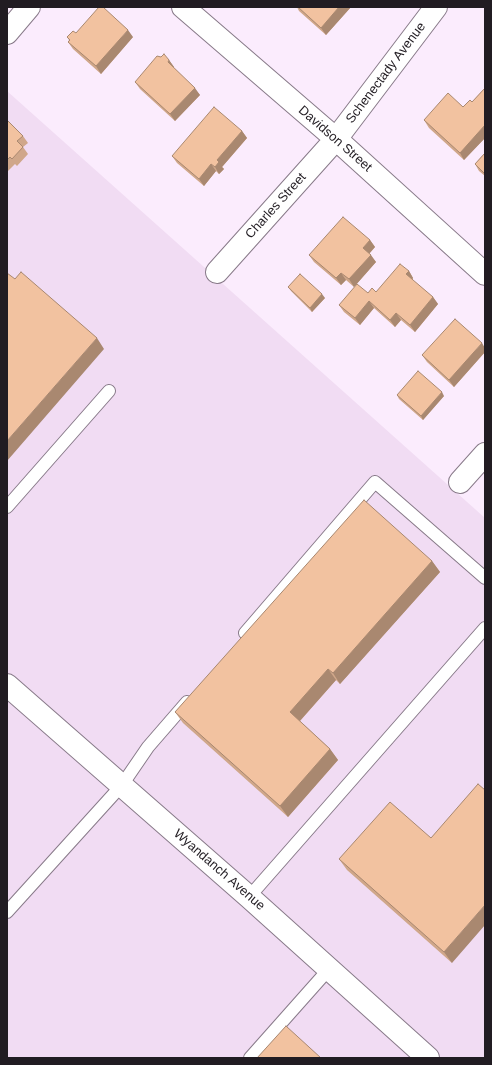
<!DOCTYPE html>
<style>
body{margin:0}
#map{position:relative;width:492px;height:1065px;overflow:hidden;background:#fbecfd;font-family:Arial,sans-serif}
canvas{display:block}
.frame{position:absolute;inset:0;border:8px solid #211c22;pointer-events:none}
</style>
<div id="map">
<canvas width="492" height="1065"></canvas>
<div class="frame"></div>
</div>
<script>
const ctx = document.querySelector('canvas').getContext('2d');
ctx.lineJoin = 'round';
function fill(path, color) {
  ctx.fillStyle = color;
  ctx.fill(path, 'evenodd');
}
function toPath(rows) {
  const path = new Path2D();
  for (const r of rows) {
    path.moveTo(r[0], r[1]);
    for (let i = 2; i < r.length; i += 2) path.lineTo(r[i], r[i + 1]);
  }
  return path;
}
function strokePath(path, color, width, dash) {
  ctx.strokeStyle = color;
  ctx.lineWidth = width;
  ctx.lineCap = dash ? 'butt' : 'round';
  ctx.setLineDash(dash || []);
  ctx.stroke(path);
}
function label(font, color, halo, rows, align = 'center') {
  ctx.font = font + ' Arial,sans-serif';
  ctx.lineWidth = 3.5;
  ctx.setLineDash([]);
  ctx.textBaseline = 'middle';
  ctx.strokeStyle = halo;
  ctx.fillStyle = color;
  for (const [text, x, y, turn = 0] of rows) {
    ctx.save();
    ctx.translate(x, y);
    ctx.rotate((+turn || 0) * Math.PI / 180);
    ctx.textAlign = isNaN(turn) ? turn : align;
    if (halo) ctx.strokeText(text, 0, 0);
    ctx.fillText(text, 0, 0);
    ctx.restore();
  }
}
fill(toPath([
 [7,91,485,518,485,1058,7,1058]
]), '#f1dcf3');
const service = toPath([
 [7,507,109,391],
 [245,633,375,482,485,578],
 [249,897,485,628],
 [7,912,122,785,148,747,187,702],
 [250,1058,329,969]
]);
const minor = toPath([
 [183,7,336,139,485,274],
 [7,33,29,7],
 [217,272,336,139,436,7],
 [460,482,485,454]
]);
const tertiary = toPath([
 [7,685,249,897,428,1058]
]);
strokePath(service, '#887a89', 14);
strokePath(minor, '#887a89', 24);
strokePath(tertiary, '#887a89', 24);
strokePath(service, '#fff', 12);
strokePath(minor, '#fff', 22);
strokePath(tertiary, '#fff', 22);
fill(toPath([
 [297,7,351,7,326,35,299,11],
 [76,33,133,37,101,74,73,49,68,42,69,40,67,37],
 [169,60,174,67,174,68,200,95,175,121,140,89,135,82],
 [485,88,485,138,464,160,429,128,424,120,463,107,472,102],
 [7,120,23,136,28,143,23,147,28,154,17,166,15,164,7,172],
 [242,131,247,138,222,167,224,169,219,174,216,171,204,186,177,163,172,156],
 [485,153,485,176,479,171,475,164],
 [370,240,375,247,369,254,376,262,354,287,346,280,341,285,314,262,309,255],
 [409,271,413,278,412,280,433,297,438,304,415,332,401,320,395,327,374,308,360,325,344,312,339,305,376,292],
 [288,287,325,298,312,312,291,291],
 [485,348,485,352,454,387,427,362,422,355],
 [397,395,444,396,423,420,399,399],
 [432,561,440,572,340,684,336,680,300,721,330,749,338,760,288,817,183,723,175,712],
 [431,838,452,963,347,870,339,859]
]), '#d0a78a');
fill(toPath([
 [339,7,351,7,326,35,321,28],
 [128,30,133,37,101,74,96,66],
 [169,60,174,67,173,69,168,62],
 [195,88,200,95,175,121,170,114],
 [485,125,485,138,464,160,460,153],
 [242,131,247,138,222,167,224,169,219,174,215,167,217,160],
 [211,164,216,171,204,186,199,179],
 [370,240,375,247,368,255,363,248],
 [371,255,376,262,354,287,349,279],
 [409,271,413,278,411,281,406,274],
 [341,273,346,280,341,285,336,278],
 [322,294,325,298,312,312,310,308],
 [433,297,438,304,415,332,410,325],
 [369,301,374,308,360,325,355,318],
 [396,313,401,320,395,327,390,320],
 [97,338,104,349,7,461,7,441],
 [482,343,485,348,485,352,454,387,449,380],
 [442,392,444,396,423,420,421,416],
 [432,561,440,572,340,684,333,673],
 [328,669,336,680,298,723,290,712],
 [330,749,338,760,288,817,280,806],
 [485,905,485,925,452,963,444,952]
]), '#a98870');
const building = toPath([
 [99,7,103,7,128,30,96,66,68,42,70,40,67,37,73,31,76,33,99,7],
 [298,7,339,7,321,28,298,7],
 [164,54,169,60,168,62,195,88,170,114,135,82,157,56,161,57,164,54],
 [485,88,485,125,460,153,424,120,448,93,463,107,470,100,472,102,485,88],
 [214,107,242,131,217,160,219,162,215,167,211,164,199,179,172,156,214,107],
 [7,120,23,136,17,141,23,147,12,159,10,157,7,160,7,120],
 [485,153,485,174,475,164,485,153],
 [343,217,370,240,363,248,371,255,349,279,341,273,336,278,309,255,343,217],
 [400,264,409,271,406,274,433,297,410,325,396,313,390,320,369,301,355,318,339,305,357,284,368,293,372,288,376,292,400,264],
 [21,272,97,338,7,441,7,273,15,279,21,272],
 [300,274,322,294,310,308,288,287,300,274],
 [455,319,482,343,449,380,422,355,455,319],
 [418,371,442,392,421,416,397,395,418,371],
 [364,500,432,561,333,673,328,669,290,712,330,749,280,806,175,712,364,500],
 [478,784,485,790,485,905,444,952,339,859,390,802,431,838,478,784],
 [286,1026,321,1058,257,1058,286,1026]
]);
fill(building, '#f2c2a0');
strokePath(building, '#a98870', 1);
label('13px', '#211c22', '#fff', [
 ["Schenectady Avenue",386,73,-53],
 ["Davidson Street",335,139,41],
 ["Charles Street",276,206,-48],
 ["Wyandanch Avenue",219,870,41]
]);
</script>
